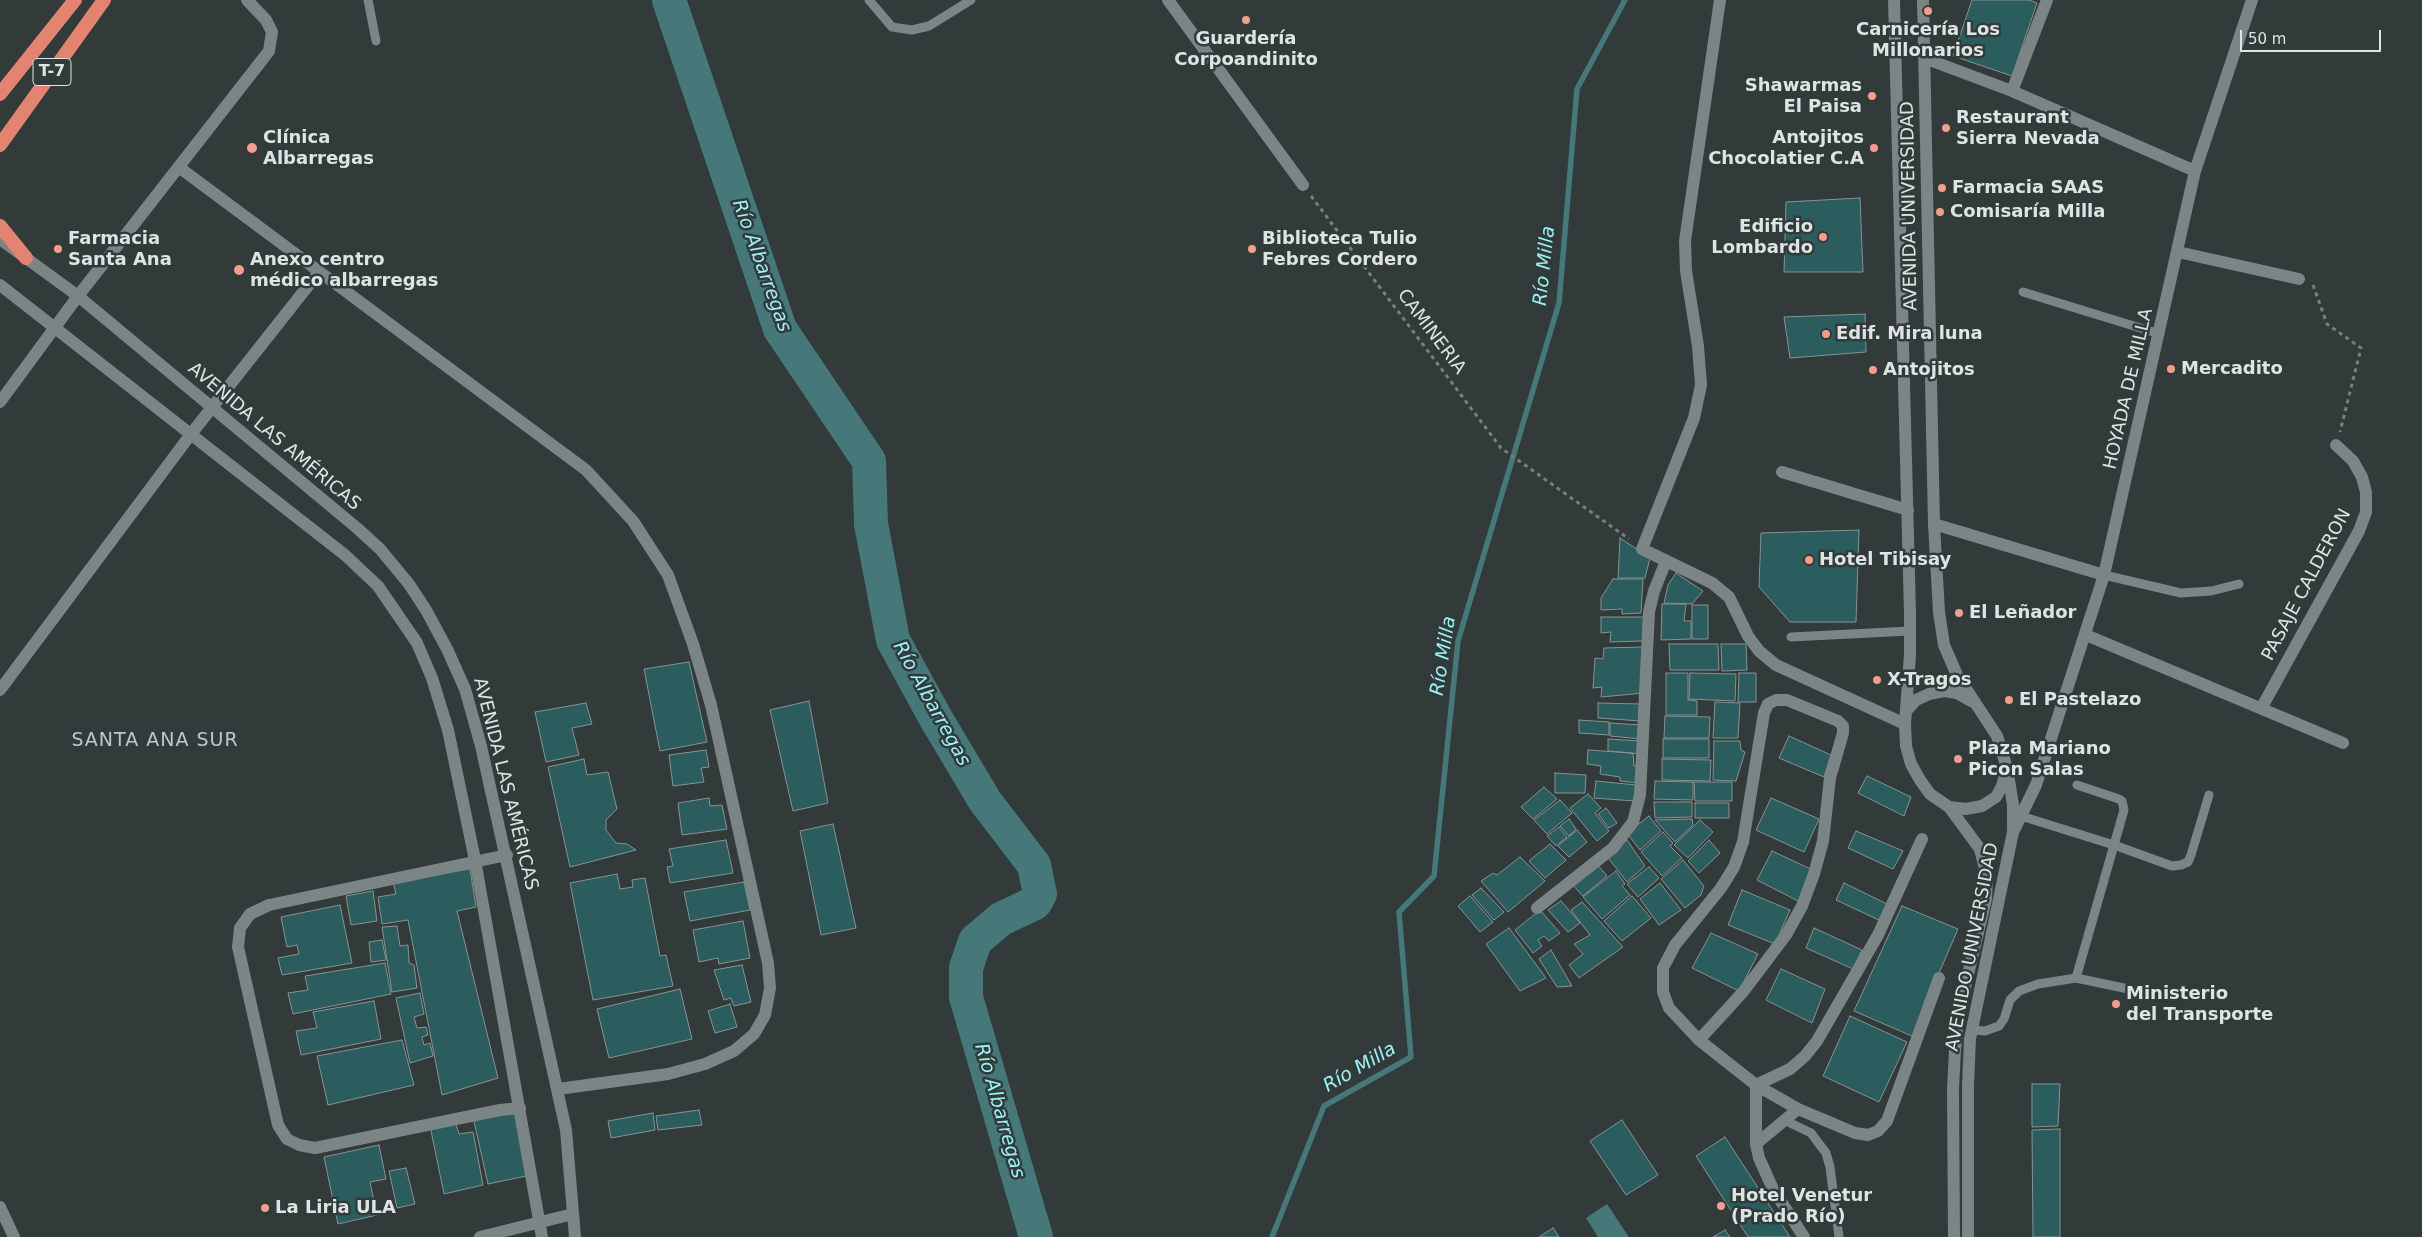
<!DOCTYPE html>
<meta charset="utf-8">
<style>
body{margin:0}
#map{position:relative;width:2422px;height:1237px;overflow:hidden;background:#323a3a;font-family:"DejaVu Sans",sans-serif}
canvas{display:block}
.scale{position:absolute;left:2240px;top:30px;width:141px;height:22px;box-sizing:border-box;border:2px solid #dee3e3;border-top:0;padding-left:6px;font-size:15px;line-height:18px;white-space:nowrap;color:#dee3e3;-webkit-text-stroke:4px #323a3a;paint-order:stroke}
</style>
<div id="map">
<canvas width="2422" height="1237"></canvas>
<div class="scale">50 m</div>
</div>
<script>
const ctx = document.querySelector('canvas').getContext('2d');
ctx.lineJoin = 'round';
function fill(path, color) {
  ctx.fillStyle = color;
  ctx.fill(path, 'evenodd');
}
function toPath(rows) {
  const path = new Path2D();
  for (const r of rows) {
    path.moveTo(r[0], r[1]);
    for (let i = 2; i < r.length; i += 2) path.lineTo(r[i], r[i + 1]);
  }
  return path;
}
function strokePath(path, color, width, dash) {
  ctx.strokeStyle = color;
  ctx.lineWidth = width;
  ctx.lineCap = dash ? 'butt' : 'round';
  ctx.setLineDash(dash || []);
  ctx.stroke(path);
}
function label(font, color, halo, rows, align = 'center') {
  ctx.font = font + ' "DejaVu Sans",sans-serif';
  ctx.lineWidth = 5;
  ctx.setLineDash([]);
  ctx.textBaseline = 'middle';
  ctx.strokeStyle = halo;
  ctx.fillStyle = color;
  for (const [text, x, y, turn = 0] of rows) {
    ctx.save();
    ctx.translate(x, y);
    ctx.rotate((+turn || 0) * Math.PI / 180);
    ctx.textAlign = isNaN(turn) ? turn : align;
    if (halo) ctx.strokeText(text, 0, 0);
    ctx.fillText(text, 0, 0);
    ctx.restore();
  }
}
fill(toPath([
 [1607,1204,1629,1237,1598,1237,1586,1218]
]), '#467779');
strokePath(toPath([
 [1272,1237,1324,1106,1411,1057,1399,912,1434,876,1458,641,1559,303,1577,89,1625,0]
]), '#467779', 5.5);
strokePath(toPath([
 [669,0,780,329,869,461,871,524,893,640,935,717,985,801,1034,865,1040,894,1035,903,1001,919,975,941,966,968,966,997,1036,1237]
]), '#467779', 34);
const building = toPath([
 [1972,0,2029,0,2037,3,2012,76,1953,56,1972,0],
 [1860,198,1863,272,1784,272,1786,202,1860,198],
 [1865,314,1866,352,1790,358,1784,317,1865,314],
 [1859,530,1856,622,1790,622,1759,587,1761,533,1859,530],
 [1620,538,1650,558,1645,578,1618,578,1620,538],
 [1676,573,1703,591,1692,604,1664,603,1668,585,1676,573],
 [1613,579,1643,579,1641,613,1622,614,1622,609,1601,610,1601,598,1613,579],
 [1662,604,1686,604,1684,621,1691,621,1691,639,1661,640,1662,604],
 [1692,605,1708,605,1708,639,1692,639,1692,605],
 [1601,617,1644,617,1644,641,1610,642,1611,632,1601,633,1601,617],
 [1669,644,1718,644,1719,670,1670,670,1669,644],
 [1721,644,1746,644,1747,670,1722,671,1721,644],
 [1643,647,1644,693,1601,697,1602,687,1593,688,1595,658,1603,659,1604,648,1643,647],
 [689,662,707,742,660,751,644,669,689,662],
 [1666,673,1688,673,1688,700,1697,701,1697,715,1666,715,1666,673],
 [1690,673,1736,674,1735,701,1689,699,1690,673],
 [1739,673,1756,673,1756,702,1738,702,1739,673],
 [809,701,828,803,793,811,770,710,809,701],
 [1715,702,1740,703,1738,738,1713,738,1715,702],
 [586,703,592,724,572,728,579,755,546,762,535,712,586,703],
 [1598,703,1641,704,1641,721,1598,718,1598,703],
 [1665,716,1710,717,1709,738,1664,738,1665,716],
 [1579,720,1609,722,1609,735,1579,733,1579,720],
 [1610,723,1642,725,1641,739,1610,736,1610,723],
 [1789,736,1831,755,1824,777,1779,758,1789,736],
 [1608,739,1640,741,1639,754,1608,751,1608,739],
 [1663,739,1709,739,1709,758,1663,758,1663,739],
 [1714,741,1740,741,1741,750,1745,752,1736,781,1713,780,1714,741],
 [706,750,709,767,701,768,704,782,673,786,669,755,706,750],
 [1588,750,1633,753,1634,766,1641,767,1638,783,1620,781,1620,777,1600,774,1601,766,1587,764,1588,750],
 [584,759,587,775,608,772,617,809,606,820,606,830,616,843,627,844,636,850,570,867,548,767,584,759],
 [1662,759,1711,760,1710,781,1662,780,1662,759],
 [1555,773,1586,775,1585,793,1555,793,1555,773],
 [1867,776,1911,797,1904,816,1858,793,1867,776],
 [1596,781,1636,785,1634,801,1594,798,1596,781],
 [1655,781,1693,782,1693,800,1654,799,1655,781],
 [1694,782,1732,782,1732,801,1695,801,1694,782],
 [1544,787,1557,799,1533,819,1521,807,1544,787],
 [1588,794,1601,808,1595,813,1609,831,1597,841,1570,808,1588,794],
 [709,798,710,806,722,805,727,829,682,835,678,803,709,798],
 [1771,798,1819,819,1804,852,1756,830,1771,798],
 [1560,800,1572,813,1547,834,1534,820,1560,800],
 [1654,802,1692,802,1692,817,1655,818,1654,802],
 [1695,803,1729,803,1729,818,1695,818,1695,803],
 [1606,808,1617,823,1609,828,1598,814,1606,808],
 [1649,816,1661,831,1640,850,1627,833,1649,816],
 [1569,819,1576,829,1569,836,1560,826,1569,819],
 [1692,819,1693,825,1675,842,1655,820,1692,819],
 [1700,820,1713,832,1688,858,1674,845,1700,820],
 [833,824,856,928,821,935,800,831,833,824],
 [1559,827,1567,837,1556,846,1547,836,1559,827],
 [1577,830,1587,842,1569,857,1558,846,1577,830],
 [1856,831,1903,851,1893,869,1848,848,1856,831],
 [1663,832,1673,843,1670,846,1682,858,1662,876,1641,852,1663,832],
 [726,840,733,873,670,883,667,867,673,866,669,849,726,840],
 [1627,840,1645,866,1627,882,1606,855,1627,840],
 [1709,840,1720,853,1699,873,1688,861,1709,840],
 [1550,844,1566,860,1545,878,1529,861,1550,844],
 [1772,851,1815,871,1800,902,1757,880,1772,851],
 [1520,857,1545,881,1508,912,1481,881,1493,873,1497,875,1520,857],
 [1683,860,1704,886,1701,895,1685,908,1661,879,1683,860],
 [1596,863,1607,876,1583,896,1572,884,1596,863],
 [1649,867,1659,878,1638,897,1627,884,1649,867],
 [470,869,476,907,457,911,498,1078,442,1095,408,920,382,924,378,897,396,894,393,882,470,869],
 [1616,871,1625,884,1622,886,1630,895,1602,919,1583,897,1616,871],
 [617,874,620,889,633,887,632,880,645,878,660,956,666,955,673,986,593,1000,570,883,617,874],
 [744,882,750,910,690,921,684,892,744,882],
 [1660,883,1681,910,1659,925,1640,899,1660,883],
 [1844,883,1889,905,1881,921,1836,900,1844,883],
 [1481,888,1504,912,1494,920,1472,895,1481,888],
 [1742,890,1790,910,1775,944,1728,925,1742,890],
 [373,891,377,921,351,925,346,896,373,891],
 [1470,896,1493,922,1480,932,1458,906,1470,896],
 [1632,896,1651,918,1622,941,1604,921,1632,896],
 [1561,901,1580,923,1568,932,1548,910,1561,901],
 [1582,902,1623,947,1579,978,1569,965,1583,954,1574,944,1590,935,1571,910,1582,902],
 [340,905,352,963,282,975,278,958,299,954,297,945,287,947,281,917,340,905],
 [1902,906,1958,929,1912,1036,1854,1011,1902,906],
 [1540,910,1560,933,1549,941,1544,936,1538,940,1542,946,1533,953,1515,930,1540,910],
 [743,921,750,958,719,964,718,958,699,962,693,930,743,921],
 [397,926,400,946,408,945,409,963,414,965,417,988,392,992,382,927,397,926],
 [1509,928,1546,978,1520,991,1486,944,1509,928],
 [1814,928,1862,950,1853,969,1806,948,1814,928],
 [1711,933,1758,954,1739,991,1692,968,1711,933],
 [382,940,386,960,371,962,369,942,382,940],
 [1551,950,1572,986,1557,987,1539,959,1551,950],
 [385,963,391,994,293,1014,288,993,308,990,305,976,385,963],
 [742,965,751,1002,734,1006,731,998,724,1000,714,970,742,965],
 [1781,969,1825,989,1812,1023,1766,1000,1781,969],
 [680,989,692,1039,609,1058,597,1009,680,989],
 [420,993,424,1014,414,1017,417,1028,426,1027,428,1035,422,1037,424,1045,430,1043,433,1056,410,1063,396,998,420,993],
 [374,1001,381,1039,301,1055,296,1031,317,1028,313,1012,374,1001],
 [730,1004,737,1027,715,1033,708,1011,730,1004],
 [1850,1016,1907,1042,1879,1102,1823,1076,1850,1016],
 [402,1040,414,1085,328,1105,317,1056,402,1040],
 [2032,1084,2060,1084,2058,1126,2032,1127,2032,1084],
 [516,1110,531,1175,488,1184,473,1117,516,1110],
 [699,1110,702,1125,658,1130,656,1116,699,1110],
 [653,1113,655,1130,611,1138,608,1121,653,1113],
 [1622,1120,1658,1175,1626,1195,1590,1141,1622,1120],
 [455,1121,459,1134,473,1132,483,1185,444,1194,430,1126,455,1121],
 [2060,1129,2060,1237,2033,1237,2032,1130,2060,1129],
 [1725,1137,1790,1237,1748,1237,1696,1156,1725,1137],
 [379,1145,386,1179,370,1182,377,1215,338,1224,324,1157,379,1145],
 [406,1168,415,1204,397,1208,389,1171,406,1168],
 [1553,1228,1559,1237,1539,1237,1553,1228],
 [1725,1230,1730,1237,1713,1237,1725,1230]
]);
fill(building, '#2b5d5f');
strokePath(building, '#899292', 1);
strokePath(toPath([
 [1311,196,1501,448,1629,539],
 [2313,285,2327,324,2361,348,2340,432]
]), '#787f7f', 3, [4, 4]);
strokePath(toPath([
 [368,0,376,41],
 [869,0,892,27,912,30,929,26,971,0],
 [2023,292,2160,334],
 [2104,575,2181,593,2211,591,2239,584],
 [1791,637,1910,631],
 [2021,816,2114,845,2172,866,2181,865,2188,862,2191,855,2209,795],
 [2076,978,2138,991],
 [1972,1030,1985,1031,1999,1026,2004,1019,2010,1000,2019,991,2038,984,2076,978,2124,810,2122,801,2119,799,2077,785],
 [1784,1120,1811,1133,1826,1153,1830,1167,1839,1237]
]), '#7c8585', 9);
strokePath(toPath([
 [1168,0,1303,185],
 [1720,0,1685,241,1686,271,1698,346,1701,385,1694,418,1642,549,1712,583,1729,597,1748,636,1759,651,1776,665,1905,724],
 [1894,0,1910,613,1910,654,1905,724,1906,746,1911,764,1920,780,1930,794,1949,807,1980,849,1987,877,1986,899,1959,1012,1955,1050,1953,1089,1954,1237],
 [1923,0,1934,524,1939,612,1944,645,1957,675,1997,736,2007,768,2013,805,2013,832,1970,1039,1968,1086,1968,1237],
 [1924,58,2012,91,2195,171],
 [2012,91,2047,0],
 [180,168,586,470,633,521,668,575,693,644,711,705,768,963,770,988,765,1015,754,1034,734,1051,705,1064,668,1074,558,1089],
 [2178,252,2299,279],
 [0,402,78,296,269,51,272,32,266,20,247,0],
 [1782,472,1908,510],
 [1934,524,2104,575],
 [2086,635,2343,743],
 [0,690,191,434,319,272],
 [2262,707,2359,531,2366,512,2366,492,2362,477,2353,461,2336,445],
 [1907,710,1916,700,1929,694,1944,691,1957,693,1973,702],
 [1949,807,1966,809,1982,806,1996,797,2002,786,2006,772],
 [2014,830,2036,785,2104,575,2195,171,2252,0],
 [507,855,269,905,250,914,240,928,238,947,278,1125,287,1139,299,1145,315,1148,500,1110,520,1108],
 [1537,908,1613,848,1633,822,1640,795,1649,612,1654,591,1666,561],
 [1699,1040,1743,992,1786,935,1802,906,1814,874,1823,841,1830,778,1843,733,1843,726,1838,721,1787,700,1776,700,1768,704,1764,713,1743,842,1734,867,1721,888,1675,945,1663,968,1663,992,1669,1008,1699,1040,1756,1085,1798,1109,1855,1133,1868,1135,1878,1131,1887,1121,1939,978],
 [1756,1085,1790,1069,1805,1056,1817,1041,1878,935,1922,839],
 [1756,1085,1756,1144,1759,1158,1773,1189,1804,1237],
 [1756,1144,1798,1109],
 [0,1207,14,1237],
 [480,1237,573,1214]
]), '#7c8585', 12);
strokePath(toPath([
 [0,239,78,296,357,528,380,549,409,584,426,610,447,649,465,689,481,746,566,1130,575,1237],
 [0,285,345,555,378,586,417,643,432,678,448,730,475,860,542,1237]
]), '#7c8585', 12);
strokePath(toPath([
 [0,94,75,0],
 [0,145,104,0],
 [0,226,26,258]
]), '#e38471', 14);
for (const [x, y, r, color] of [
 [1928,11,5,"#f49d8c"],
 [1246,20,5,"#f49d8c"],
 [1872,96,5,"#f49d8c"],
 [1946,128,5,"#f49d8c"],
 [252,148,6,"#f49d8c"],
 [1874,148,5,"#f49d8c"],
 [1942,188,5,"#f49d8c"],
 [1940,212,5,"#f49d8c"],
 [1823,237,5,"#f49d8c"],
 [58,249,5,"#f49d8c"],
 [1252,249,5,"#f49d8c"],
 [239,270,6,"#f49d8c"],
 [1826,334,5,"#f49d8c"],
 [2171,369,5,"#f49d8c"],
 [1873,370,5,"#f49d8c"],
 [1809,560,5,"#f49d8c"],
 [1959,613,5,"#f49d8c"],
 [1877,680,5,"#f49d8c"],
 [2009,700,5,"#f49d8c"],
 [1958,759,5,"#f49d8c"],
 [2116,1004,5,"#f49d8c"],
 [1721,1206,5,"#f49d8c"],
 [265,1208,5,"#f49d8c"]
]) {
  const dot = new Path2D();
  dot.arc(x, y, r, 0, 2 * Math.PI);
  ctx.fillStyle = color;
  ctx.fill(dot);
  strokePath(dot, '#323a3a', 2);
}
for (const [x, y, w] of [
 [52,72,38]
]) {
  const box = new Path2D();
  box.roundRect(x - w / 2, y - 13.5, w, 27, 4);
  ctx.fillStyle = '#323a3a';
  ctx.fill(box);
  strokePath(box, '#dee3e3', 1);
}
label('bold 16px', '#dee3e3', null, [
 ["T-7",52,72]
]);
label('bold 18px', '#dee3e3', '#323a3a', [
 ["Carnicería Los",1928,30,"center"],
 ["Millonarios",1928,51,"center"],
 ["Guardería",1246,39,"center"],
 ["Corpoandinito",1246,60,"center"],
 ["Shawarmas",1862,86,"right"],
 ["El Paisa",1862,107,"right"],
 ["Restaurant",1956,118],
 ["Sierra Nevada",1956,139],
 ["Clínica",263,138],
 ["Albarregas",263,159],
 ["Antojitos",1864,138,"right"],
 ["Chocolatier C.A",1864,159,"right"],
 ["Farmacia SAAS",1952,188],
 ["Comisaría Milla",1950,212],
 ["Edificio",1813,227,"right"],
 ["Lombardo",1813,248,"right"],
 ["Farmacia",68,239],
 ["Santa Ana",68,260],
 ["Biblioteca Tulio",1262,239],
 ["Febres Cordero",1262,260],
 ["Anexo centro",250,260],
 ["médico albarregas",250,281],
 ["Edif. Mira luna",1836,334],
 ["Mercadito",2181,369],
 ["Antojitos",1883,370],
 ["Hotel Tibisay",1819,560],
 ["El Leñador",1969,613],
 ["X-Tragos",1887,680],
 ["El Pastelazo",2019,700],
 ["Plaza Mariano",1968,749],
 ["Picon Salas",1968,770],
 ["Ministerio",2126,994],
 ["del Transporte",2126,1015],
 ["Hotel Venetur",1731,1196],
 ["(Prado Río)",1731,1217],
 ["La Liria ULA",275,1208]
], 'left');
label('18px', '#dee3e3', '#323a3a', [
 ["AVENIDA UNIVERSIDAD",1910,206,-91],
 ["CAMINERIA",1431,332,53],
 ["HOYADA DE MILLA",2129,389,-77],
 ["AVENIDA LAS AMÉRICAS",274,437,40],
 ["PASAJE CALDERON",2307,585,-62],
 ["AVENIDA LAS AMÉRICAS",505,784,76],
 ["AVENIDO UNIVERSIDAD",1973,947,-79]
]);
label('italic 19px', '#9bf2f6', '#323a3a', [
 ["Río Albarregas",761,266,70],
 ["Río Milla",1545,266,-84],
 ["Río Milla",1444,656,-81],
 ["Río Albarregas",931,704,61],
 ["Río Milla",1360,1068,-30],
 ["Río Albarregas",999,1111,74]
]);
ctx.letterSpacing = '1px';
label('19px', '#bec7c7', '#323a3a', [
 ["SANTA ANA SUR",155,741]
]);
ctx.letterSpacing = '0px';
</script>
